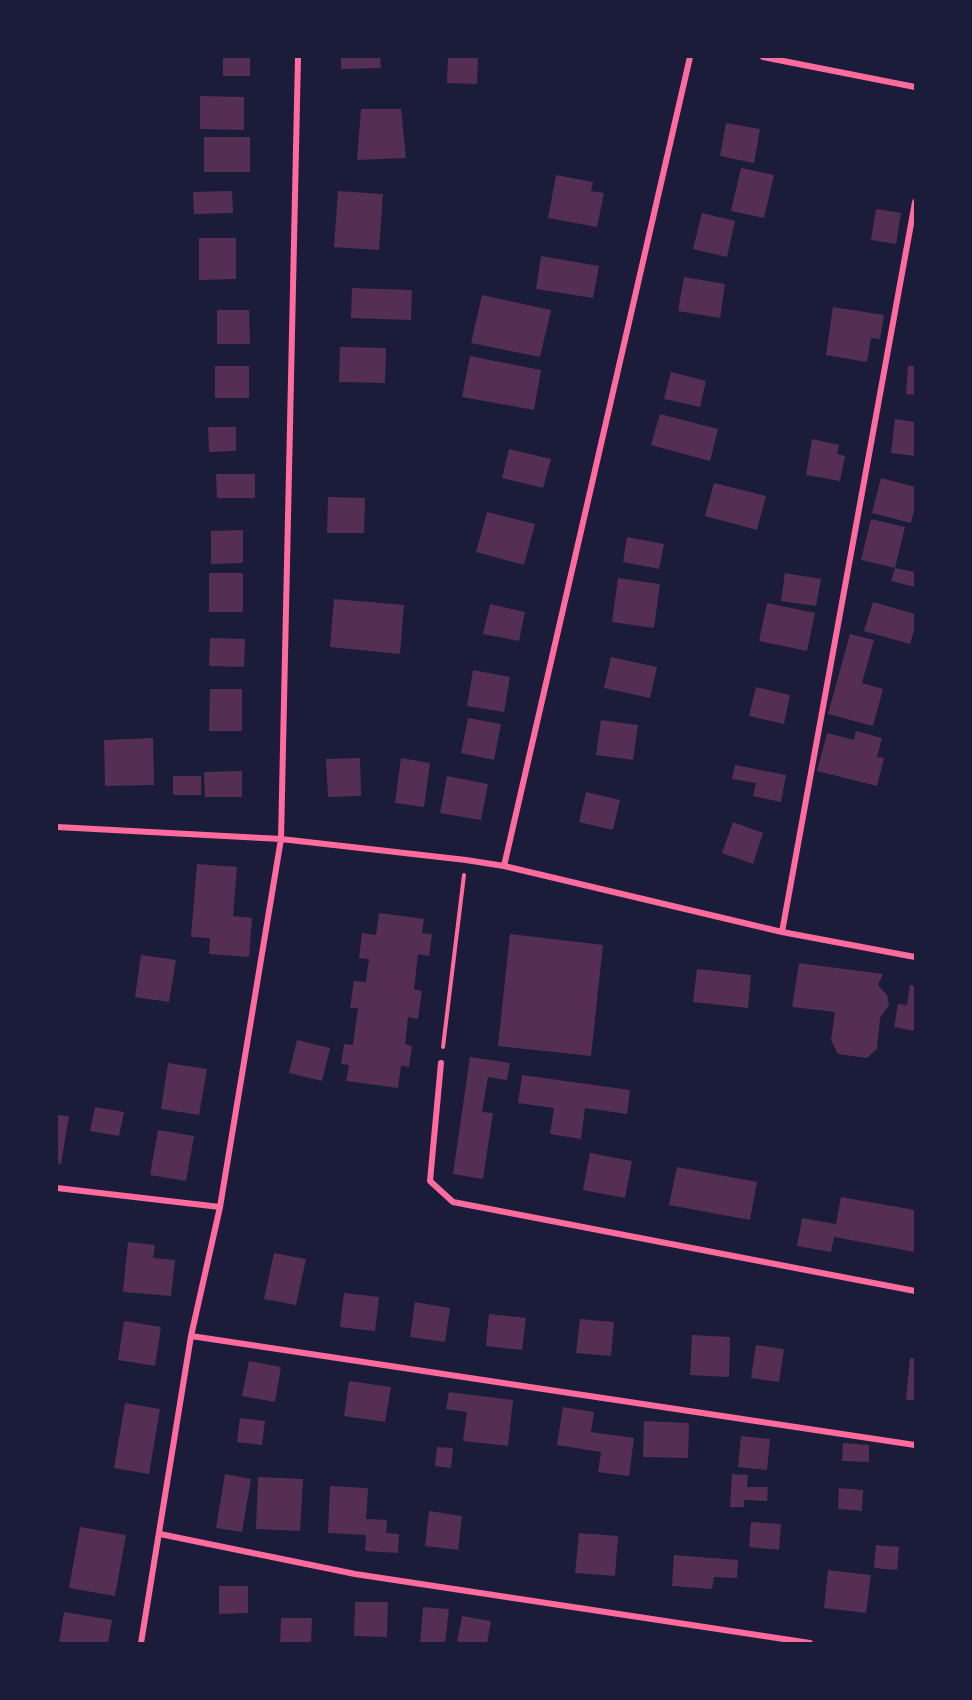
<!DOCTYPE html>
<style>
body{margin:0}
#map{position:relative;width:972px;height:1700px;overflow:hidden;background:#1b1b3a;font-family:"Playfair Display",serif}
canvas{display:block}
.frame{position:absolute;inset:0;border:58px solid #1b1b3a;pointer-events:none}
</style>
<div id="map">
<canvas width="972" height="1700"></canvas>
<div class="frame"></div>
</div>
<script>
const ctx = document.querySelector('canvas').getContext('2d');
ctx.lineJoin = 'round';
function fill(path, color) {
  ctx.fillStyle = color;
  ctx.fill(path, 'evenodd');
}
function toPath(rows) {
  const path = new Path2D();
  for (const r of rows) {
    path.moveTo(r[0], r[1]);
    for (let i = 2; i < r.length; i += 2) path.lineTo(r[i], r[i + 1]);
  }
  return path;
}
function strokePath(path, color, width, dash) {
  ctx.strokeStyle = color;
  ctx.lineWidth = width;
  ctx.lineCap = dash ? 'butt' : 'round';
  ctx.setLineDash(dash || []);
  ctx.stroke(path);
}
fill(toPath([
 [223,57,250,57,250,76,223,76],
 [341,57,380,57,381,68,341,69],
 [448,57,478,57,477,84,447,83],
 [200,96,244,97,244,130,200,129],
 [361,109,401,109,406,158,357,160],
 [726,123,760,129,754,163,720,156],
 [204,137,250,137,250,172,204,172],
 [741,168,774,175,764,218,731,211],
 [556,175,593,182,591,191,604,193,597,227,548,218],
 [232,191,233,213,194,214,193,192],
 [338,191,383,194,379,250,334,247],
 [876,209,901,213,896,244,871,240],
 [702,213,735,221,727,257,693,249],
 [199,238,236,238,236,279,199,280],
 [541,256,599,266,593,298,536,289],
 [684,277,725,284,720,318,678,311],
 [352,288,412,290,411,320,351,318],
 [482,295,551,310,540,357,471,343],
 [833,307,884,315,880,339,871,338,867,362,826,355],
 [217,310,249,310,250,344,217,344],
 [340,347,386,348,385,383,339,382],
 [470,356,541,370,534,410,462,397],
 [215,366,249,366,249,398,215,398],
 [908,366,915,366,915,395,906,394],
 [671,372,706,381,700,407,664,399],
 [660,414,718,429,710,461,651,445],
 [895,419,915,422,915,456,891,453],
 [208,427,236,427,236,451,209,452],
 [812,439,839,445,837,454,845,456,840,481,806,475],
 [509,449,551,459,543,488,502,478],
 [216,474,255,474,255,498,217,498],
 [881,478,915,487,915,507,911,523,872,513],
 [714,483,766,496,757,530,705,516],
 [328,497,365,498,364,533,327,533],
 [487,512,535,524,524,565,476,552],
 [871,519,905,527,895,568,915,572,915,587,891,581,895,568,861,560],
 [243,530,243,563,211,564,211,531],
 [627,537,664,544,659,569,623,562],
 [209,573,243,573,243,612,209,612],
 [785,573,821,579,816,606,781,601],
 [618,578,660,584,654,628,612,622],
 [334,599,404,605,400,654,330,647],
 [873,602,915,614,915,627,910,644,864,631],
 [767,603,815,613,807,651,759,641],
 [490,604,525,612,519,641,483,634],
 [850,634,874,640,862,683,883,689,873,726,828,714],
 [210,638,245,639,244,667,209,666],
 [611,657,657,667,650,698,604,688],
 [473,670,510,677,504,712,467,706],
 [756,687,790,695,784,724,749,716],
 [210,689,242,689,242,731,209,731],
 [468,718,501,724,494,760,461,753],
 [601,720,638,725,633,760,596,755],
 [856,731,882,738,877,757,884,758,877,786,817,771,827,733,854,740],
 [153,738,154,785,105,786,104,740],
 [360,758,361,796,328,797,326,759],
 [401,758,430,763,424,807,395,803],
 [735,765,786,775,781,802,753,796,756,783,732,779],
 [242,771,242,797,205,797,204,772],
 [173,776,201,776,201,795,173,795],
 [447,776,488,784,481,820,440,813],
 [586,792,620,800,613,830,579,822],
 [733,822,763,833,753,864,722,853],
 [197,864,237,867,233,916,252,918,249,957,209,954,210,938,191,937],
 [379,913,424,919,422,933,432,934,429,956,418,954,414,989,422,991,418,1019,408,1017,405,1044,412,1046,409,1067,401,1066,398,1088,346,1081,349,1065,341,1064,344,1044,353,1045,358,1008,350,1008,354,981,366,982,369,959,359,958,362,933,376,935],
 [510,934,603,945,591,1056,498,1046],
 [141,955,176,960,169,1002,135,997],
 [799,963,883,974,878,985,887,995,889,1005,880,1018,877,1049,867,1058,838,1054,831,1040,835,1012,792,1007],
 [697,969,751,975,748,1008,693,1002],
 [910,985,915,986,915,1031,894,1027,898,1004,907,1005],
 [297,1040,330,1048,322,1081,289,1073],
 [470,1057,510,1063,507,1080,488,1077,482,1112,493,1113,483,1179,453,1174],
 [168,1063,207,1069,199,1115,161,1109],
 [522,1075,630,1090,627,1114,585,1108,581,1139,550,1134,554,1108,518,1103],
 [95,1107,124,1112,119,1136,90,1131],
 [57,1115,69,1116,61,1164,57,1163],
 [158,1130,194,1136,186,1181,150,1175],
 [590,1153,632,1161,625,1198,583,1190],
 [677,1167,757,1182,750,1220,669,1205],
 [841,1197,915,1210,915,1252,834,1237,831,1252,797,1246,802,1218,836,1224],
 [128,1242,155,1245,153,1258,175,1260,171,1296,123,1292],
 [274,1253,306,1259,296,1305,264,1299],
 [344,1293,379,1297,375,1331,340,1327],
 [415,1302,450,1308,445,1342,410,1337],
 [489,1314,526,1318,522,1350,486,1346],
 [580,1319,614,1322,611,1356,576,1353],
 [124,1321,161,1327,155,1366,118,1360],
 [692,1335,730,1337,729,1377,690,1375],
 [756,1345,784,1349,779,1382,751,1378],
 [910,1358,915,1359,915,1400,906,1400],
 [249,1361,281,1367,275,1402,242,1396],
 [349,1381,391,1387,385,1422,344,1416],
 [449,1392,513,1400,508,1446,463,1441,467,1412,446,1409],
 [125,1403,160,1409,149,1474,114,1468],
 [563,1407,594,1412,591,1432,634,1438,629,1476,598,1472,601,1452,557,1445],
 [240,1418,265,1421,262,1445,237,1442],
 [644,1421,689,1423,688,1458,643,1457],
 [741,1436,770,1439,767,1470,738,1467],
 [843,1443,869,1445,869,1462,842,1461],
 [437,1447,453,1448,451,1468,435,1466],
 [225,1474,251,1479,242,1532,216,1528],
 [732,1474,748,1475,747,1487,768,1487,767,1501,744,1500,744,1507,730,1507],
 [258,1477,303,1479,300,1531,256,1529],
 [330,1486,368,1488,366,1519,387,1520,386,1533,399,1534,398,1553,365,1551,366,1535,328,1533],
 [839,1488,863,1490,862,1511,838,1509],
 [429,1511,462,1516,458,1550,425,1546],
 [751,1522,781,1524,779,1550,749,1547],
 [80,1527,126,1535,115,1596,69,1588],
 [579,1533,618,1536,615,1576,575,1573],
 [876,1545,899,1547,897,1570,874,1568],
 [674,1555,738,1560,737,1578,714,1577,712,1589,672,1586],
 [828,1570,871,1575,866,1613,824,1608],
 [219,1586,248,1586,248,1613,219,1614],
 [355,1602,388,1602,387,1637,354,1636],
 [423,1607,449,1609,445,1643,420,1643],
 [64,1612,112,1620,108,1643,59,1643],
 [462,1616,491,1621,487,1643,457,1643],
 [281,1618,312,1618,311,1643,280,1643]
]), '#542f53');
strokePath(toPath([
 [443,1047,464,875]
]), '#ff6b9d', 4);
strokePath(toPath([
 [763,57,915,87],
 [57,827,281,839,466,860,504,866,782,932,915,957],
 [504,866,690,57],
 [782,932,915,202],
 [441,1063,430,1181,453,1202,915,1291],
 [57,1188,220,1207],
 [191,1336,915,1445],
 [160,1534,355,1574,810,1643],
 [141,1643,191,1336,220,1207,281,839,298,57]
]), '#ff6b9d', 6);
</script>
